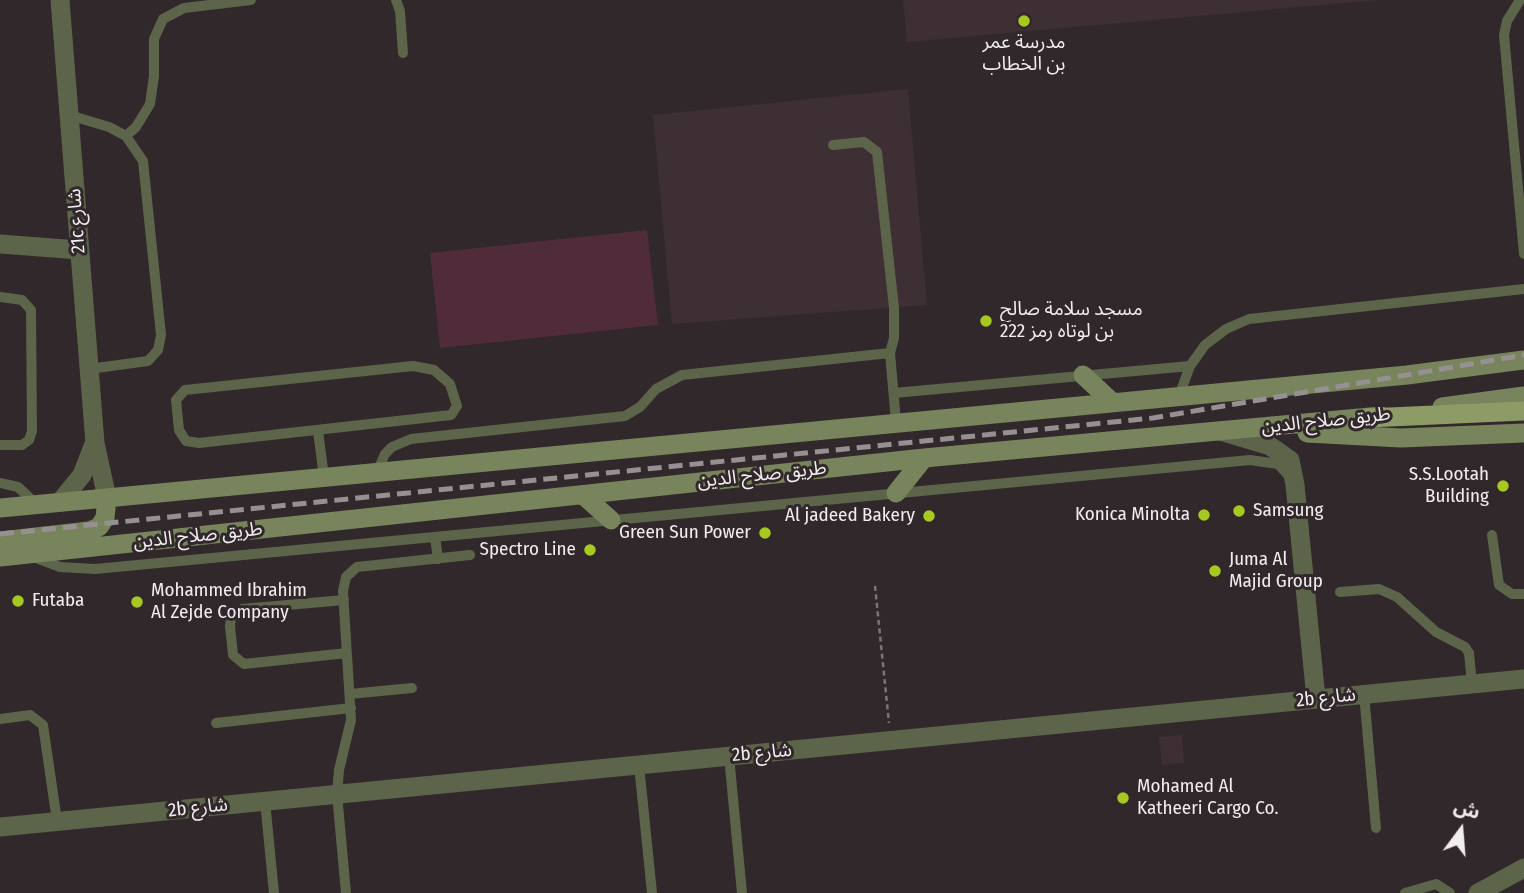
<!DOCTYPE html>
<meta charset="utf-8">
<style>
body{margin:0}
#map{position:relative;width:1524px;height:893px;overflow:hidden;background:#30282b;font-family:"Fira Sans Condensed","Noto Sans Arabic",sans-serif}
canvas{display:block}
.north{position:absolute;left:1426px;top:795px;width:70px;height:70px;-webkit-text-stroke:5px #30282b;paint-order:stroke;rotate:16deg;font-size:19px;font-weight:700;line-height:28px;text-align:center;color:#f1ecee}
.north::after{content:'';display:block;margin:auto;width:24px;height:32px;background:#f1ecee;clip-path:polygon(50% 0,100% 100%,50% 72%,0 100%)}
</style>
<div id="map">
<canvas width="1524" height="893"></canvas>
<div class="north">ش</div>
</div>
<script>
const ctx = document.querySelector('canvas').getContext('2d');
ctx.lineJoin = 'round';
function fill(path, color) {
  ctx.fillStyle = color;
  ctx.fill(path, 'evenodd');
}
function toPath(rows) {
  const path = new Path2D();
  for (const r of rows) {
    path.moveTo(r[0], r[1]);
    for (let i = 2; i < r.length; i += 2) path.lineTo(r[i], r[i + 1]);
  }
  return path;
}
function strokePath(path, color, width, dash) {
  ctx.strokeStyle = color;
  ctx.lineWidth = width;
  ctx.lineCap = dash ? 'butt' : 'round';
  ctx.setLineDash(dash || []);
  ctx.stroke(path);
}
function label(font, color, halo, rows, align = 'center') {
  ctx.font = font + ' "Fira Sans Condensed","Noto Sans Arabic",sans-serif';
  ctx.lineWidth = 6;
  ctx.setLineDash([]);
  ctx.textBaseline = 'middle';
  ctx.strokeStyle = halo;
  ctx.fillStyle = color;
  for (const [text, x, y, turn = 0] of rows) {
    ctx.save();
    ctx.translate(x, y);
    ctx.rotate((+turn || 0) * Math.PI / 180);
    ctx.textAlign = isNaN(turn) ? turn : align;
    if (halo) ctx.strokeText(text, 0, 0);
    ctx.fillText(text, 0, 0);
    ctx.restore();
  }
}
fill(toPath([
 [903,0,1378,0,907,42],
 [908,89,927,305,672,324,653,115],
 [1182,735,1184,763,1162,765,1159,737]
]), '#3e2f35');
fill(toPath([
 [647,230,658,325,440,348,430,253]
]), '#502c3b');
strokePath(toPath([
 [875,586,889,723]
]), '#7c7577', 2.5, [5, 3.5]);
strokePath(toPath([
 [396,0,400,11,403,53],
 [1520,0,1507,21,1504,35,1524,254],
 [69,115,109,127,126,136,143,161,161,335,158,350,148,361,89,369],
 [126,136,136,127,150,104,154,76,154,39,163,19,184,8,251,0],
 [833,145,864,142,877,152,894,308,894,338,890,353,896,422],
 [0,297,22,300,31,310,32,431,29,440,22,445,0,445],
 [413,366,434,370,450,384,457,406,451,415,199,443,186,441,179,430,176,400,185,390,413,366],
 [894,393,1190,366],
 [1179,396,1190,366,1205,345,1226,329,1249,319,1524,289],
 [318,431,324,477],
 [377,472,385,454,392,447,411,439,625,416,640,407,656,389,682,375,890,353],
 [0,483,18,487,36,504],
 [1492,535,1499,585,1512,594,1524,594],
 [435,537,438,559],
 [31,556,60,567,95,569,1250,460,1278,464,1290,477],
 [1340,592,1379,589,1397,597,1436,632,1465,647,1469,653,1472,684],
 [344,600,242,609,231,617,230,626,233,655,244,664,347,653],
 [350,694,412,688],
 [1364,694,1376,828],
 [0,719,30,715,43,725,57,821],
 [216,723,351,708],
 [729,756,742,893],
 [639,765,652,893],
 [265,801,274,893],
 [346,893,337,794,339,770,351,720,343,591,346,577,357,567,470,555],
 [1405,893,1436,884,1450,893]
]), '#5c644a', 10);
strokePath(toPath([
 [60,0,95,443,107,498],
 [0,244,79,250],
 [1220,431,1270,446,1290,460,1295,485,1316,699],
 [60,502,82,475,94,444],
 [0,827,1524,679],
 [1478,893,1524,868]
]), '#5c644a', 19);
strokePath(toPath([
 [1083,375,1112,402],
 [1442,407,1524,396],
 [1307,433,1401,438,1524,433],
 [896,493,924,458],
 [583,495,611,520],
 [0,508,1407,375,1524,360],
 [0,541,89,531,99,527,105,518,107,498],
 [0,557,924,458,1381,416]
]), '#78845b', 19);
strokePath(toPath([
 [1367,418,1524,411]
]), '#8d9c67', 19);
strokePath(toPath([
 [0,534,1153,418,1524,355]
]), '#979093', 5, [14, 7]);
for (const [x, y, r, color] of [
 [1024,21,7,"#a6c820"],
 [986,321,7,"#a6c820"],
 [1503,486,7,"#a6c820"],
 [1239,511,7,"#a6c820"],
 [1204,515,7,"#a6c820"],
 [929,516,7,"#a6c820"],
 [765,533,7,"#a6c820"],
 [590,550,7,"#a6c820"],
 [1215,571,7,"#a6c820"],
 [18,601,7,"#a6c820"],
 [137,602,7,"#a6c820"],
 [1123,798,7,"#a6c820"]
]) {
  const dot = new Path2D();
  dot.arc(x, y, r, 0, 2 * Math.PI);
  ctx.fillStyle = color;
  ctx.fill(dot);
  strokePath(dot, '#30282b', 2.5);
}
label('19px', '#f1ecee', '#30282b', [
 ["مدرسة عمر",1024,43,"center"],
 ["بن الخطاب",1024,65,"center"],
 ["مسجد سلامة صالح",1000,310],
 ["بن لوتاه رمز 222",1000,332],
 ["S.S.Lootah",1489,475,"right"],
 ["Building",1489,497,"right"],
 ["Samsung",1253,511],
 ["Konica Minolta",1190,515,"right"],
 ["Al jadeed Bakery",915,516,"right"],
 ["Green Sun Power",751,533,"right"],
 ["Spectro Line",576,550,"right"],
 ["Juma Al",1229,560],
 ["Majid Group",1229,582],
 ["Mohammed Ibrahim",151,591],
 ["Al Zejde Company",151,613],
 ["Futaba",32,601],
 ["Mohamed Al",1137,787],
 ["Katheeri Cargo Co.",1137,809]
], 'left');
label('19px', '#f1ecee', '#30282b', [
 ["21c شارع",77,221,-94],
 ["طريق صلاح الدين",1326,421,-6],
 ["طريق صلاح الدين",762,475,-6],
 ["طريق صلاح الدين",198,536,-6],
 ["2b شارع",1326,698,-6],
 ["2b شارع",762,753,-5],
 ["2b شارع",198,808,-6]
]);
</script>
